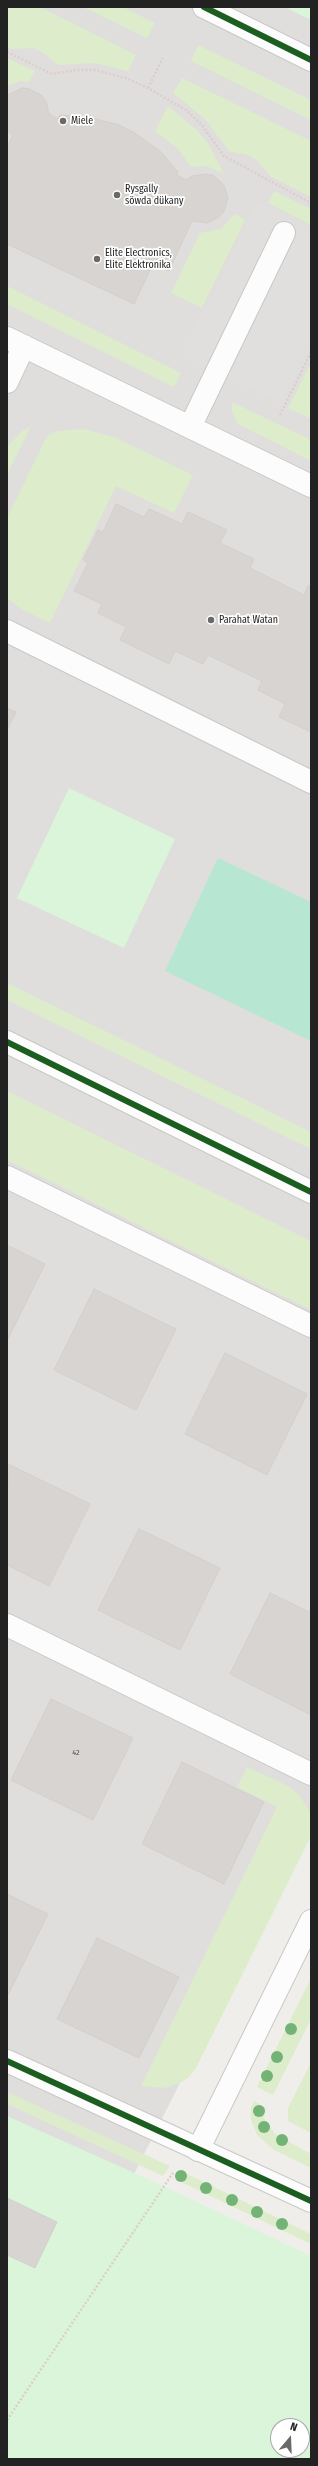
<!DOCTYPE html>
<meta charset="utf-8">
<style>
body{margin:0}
#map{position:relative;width:318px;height:2466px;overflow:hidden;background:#f0eeeb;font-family:"Fira Sans Condensed",sans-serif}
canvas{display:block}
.frame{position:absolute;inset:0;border:8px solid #222;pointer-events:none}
.north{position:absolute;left:270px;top:2418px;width:40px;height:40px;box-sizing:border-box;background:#fff;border:1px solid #a7a7a7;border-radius:50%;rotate:19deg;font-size:11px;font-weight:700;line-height:16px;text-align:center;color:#222}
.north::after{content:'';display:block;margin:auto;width:14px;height:18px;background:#6a6968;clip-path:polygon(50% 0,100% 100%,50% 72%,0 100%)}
</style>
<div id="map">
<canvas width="318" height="2466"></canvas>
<div class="frame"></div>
<div class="north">N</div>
</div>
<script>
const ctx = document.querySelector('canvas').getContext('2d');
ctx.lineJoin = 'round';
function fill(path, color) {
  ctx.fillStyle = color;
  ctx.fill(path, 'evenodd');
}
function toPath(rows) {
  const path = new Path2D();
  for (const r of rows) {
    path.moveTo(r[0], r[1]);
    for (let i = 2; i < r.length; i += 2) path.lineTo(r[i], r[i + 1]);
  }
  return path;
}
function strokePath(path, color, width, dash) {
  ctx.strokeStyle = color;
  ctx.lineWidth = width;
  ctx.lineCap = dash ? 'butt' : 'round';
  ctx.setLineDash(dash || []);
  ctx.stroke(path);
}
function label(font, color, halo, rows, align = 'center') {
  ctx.font = font + ' "Fira Sans Condensed",sans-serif';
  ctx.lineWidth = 3.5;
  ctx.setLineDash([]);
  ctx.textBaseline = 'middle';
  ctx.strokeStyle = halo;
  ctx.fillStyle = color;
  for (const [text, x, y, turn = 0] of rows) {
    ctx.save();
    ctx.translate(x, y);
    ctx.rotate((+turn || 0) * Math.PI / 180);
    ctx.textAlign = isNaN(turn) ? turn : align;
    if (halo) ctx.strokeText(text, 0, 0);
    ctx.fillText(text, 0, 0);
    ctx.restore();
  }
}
fill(toPath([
 [7,7,311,7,311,1822,119,2204,7,2149]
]), '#dfdedc');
fill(toPath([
 [7,7,40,7,136,55,128,71,94,63,58,65,42,52,33,48,12,49,7,47],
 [83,7,123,7,155,23,147,38],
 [198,45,311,100,311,120,191,61],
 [7,58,35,71,29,82,20,81,7,86],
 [182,78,311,141,311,197,270,176,257,160,248,155,229,151,205,119,173,93],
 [168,106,196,129,209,145,224,174,207,166,191,167,178,149,155,131],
 [274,191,311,209,311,225,268,203],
 [235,214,245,220,202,308,171,293,200,233,221,229],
 [7,286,181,373,174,387,7,304],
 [311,363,311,419,288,408],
 [232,402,311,440,311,461,238,424,232,411],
 [31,426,7,475,7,447,22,431],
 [83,429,114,437,193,475,174,513,116,486,50,623,23,610,7,598,7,518,47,436,57,431],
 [7,983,311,1132,311,1149,7,1000],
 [7,1091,311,1241,311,1310,7,1160],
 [247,1767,288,1786,299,1795,311,1813,311,1836,196,2068,188,2078,178,2084,164,2088,141,2086,277,1807,237,1787],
 [311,1978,311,2019,273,2095,257,2087],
 [311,2062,311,2133,288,2121,288,2108],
 [7,2092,170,2166,163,2176,7,2104],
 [254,2101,266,2108,264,2118,275,2134,311,2154,311,2168,274,2150,257,2135,251,2120,251,2107],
 [181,2171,311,2234,311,2244,175,2179]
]), '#ddeccb');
fill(toPath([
 [285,7,311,7,311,20],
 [69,788,175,839,124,948,17,898],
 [7,2116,157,2183,311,2256,311,2459,7,2459],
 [278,2426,302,2426,302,2450,278,2450]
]), '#daf5da');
fill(toPath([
 [218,858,311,902,311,1041,165,971]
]), '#b7e6d2');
fill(toPath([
 [257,202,311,228,311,343,281,404,182,355]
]), '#e0dfde');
const building = toPath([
 [22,88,29,89,41,95,46,101,49,114,58,119,60,115,88,117,119,125,133,132,160,151,178,172,177,175,186,180,192,176,206,174,213,175,224,185,228,198,224,211,219,217,207,223,192,221,169,271,153,264,134,304,7,244,7,147,13,135,7,131,7,95,22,88],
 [116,504,144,517,149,509,182,524,188,512,227,530,220,543,254,559,250,568,304,595,308,586,311,587,311,732,279,717,285,704,258,690,262,681,208,655,203,664,175,651,169,664,120,640,126,627,98,613,102,604,74,591,88,563,83,560,98,530,103,532,116,504],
 [7,708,16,712,7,730,7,708],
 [7,1245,45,1264,7,1341,7,1245],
 [94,1289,176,1329,136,1410,54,1370,94,1289],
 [225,1353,307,1394,267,1475,185,1434,225,1353],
 [8,1464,90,1504,49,1586,7,1565,8,1464],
 [139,1529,220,1568,180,1650,98,1610,139,1529],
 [270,1593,311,1613,311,1715,230,1674,270,1593],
 [51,1699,133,1738,93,1820,11,1780,51,1699],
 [182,1762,264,1802,224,1884,142,1844,182,1762],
 [7,1894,48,1914,8,1995,7,1994,7,1894],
 [97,1938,179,1977,139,2058,57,2019,97,1938],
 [7,2198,57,2222,35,2268,7,2255,7,2198]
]);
fill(building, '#d7d4d2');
strokePath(building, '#d3d0cc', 1);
const service = toPath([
 [7,338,311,486],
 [7,382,24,346],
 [190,427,284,233],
 [7,631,311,782],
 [7,1177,311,1326],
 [7,1625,311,1774],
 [198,2150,311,1921]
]);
const minor = toPath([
 [7,1042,311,1192],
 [7,2061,311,2201]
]);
const tertiary = toPath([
 [204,7,311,60]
]);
strokePath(service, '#c9c8c7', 24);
strokePath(minor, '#c9c8c7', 24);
strokePath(tertiary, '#c9c8c7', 24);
strokePath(toPath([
 [7,52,52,74,76,70,95,70,126,78,148,88,186,110,201,124,224,156,311,203],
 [148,88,163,58],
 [280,415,311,352],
 [7,2420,173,2173]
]), '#dccecd', 2.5, [2, 2]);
strokePath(service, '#fdfcfc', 22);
strokePath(minor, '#fdfcfc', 22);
strokePath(tertiary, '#fdfcfc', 22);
strokePath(toPath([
 [204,7,311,60],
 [7,1042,311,1192],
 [7,2061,311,2201]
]), '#1b5e20', 6);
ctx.fillStyle = '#73b476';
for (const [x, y] of [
 [291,2029],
 [277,2057],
 [267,2076],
 [259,2111],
 [264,2127],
 [282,2140],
 [181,2176],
 [206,2188],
 [232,2200],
 [257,2212],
 [282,2224]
]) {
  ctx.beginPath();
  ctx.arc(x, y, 6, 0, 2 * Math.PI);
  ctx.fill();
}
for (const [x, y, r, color] of [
 [63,121,4,"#6a6968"],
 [117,195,4,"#6a6968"],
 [97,259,4,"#6a6968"],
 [211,620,4,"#6a6968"]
]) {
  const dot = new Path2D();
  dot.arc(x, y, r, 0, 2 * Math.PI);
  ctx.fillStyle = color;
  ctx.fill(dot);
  strokePath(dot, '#fff', 1.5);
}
label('8px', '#4f4e4e', null, [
 ["42",76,1753]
]);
label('10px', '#222', '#fff', [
 ["Miele",71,121],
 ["Rysgally",125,189],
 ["söwda dükany",125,201],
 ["Elite Electronics,",105,253],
 ["Elite Elektronika",105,265],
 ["Parahat Watan",219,620]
], 'left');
</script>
